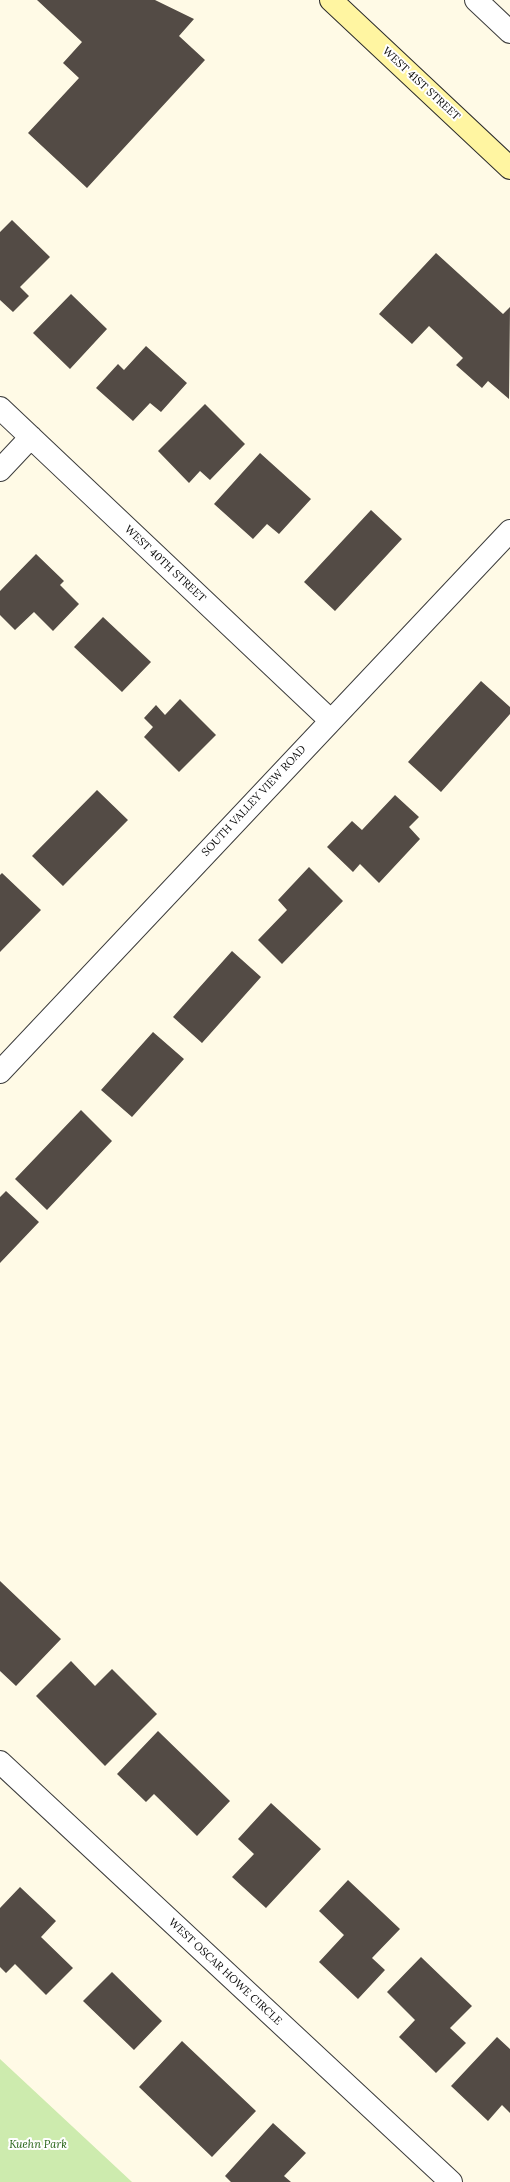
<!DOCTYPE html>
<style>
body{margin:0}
canvas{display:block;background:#fffae6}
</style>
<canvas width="510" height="2182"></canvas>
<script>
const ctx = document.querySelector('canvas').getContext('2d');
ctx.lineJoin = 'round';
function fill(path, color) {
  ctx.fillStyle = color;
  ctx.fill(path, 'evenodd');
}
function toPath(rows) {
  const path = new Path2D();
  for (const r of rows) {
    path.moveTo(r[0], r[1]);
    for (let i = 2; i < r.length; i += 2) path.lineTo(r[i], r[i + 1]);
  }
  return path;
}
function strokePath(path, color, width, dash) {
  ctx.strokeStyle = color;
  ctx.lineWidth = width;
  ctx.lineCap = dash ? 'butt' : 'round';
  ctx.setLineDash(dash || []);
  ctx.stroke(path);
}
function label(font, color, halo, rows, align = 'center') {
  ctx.font = font + ' Lora,serif';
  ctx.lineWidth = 4;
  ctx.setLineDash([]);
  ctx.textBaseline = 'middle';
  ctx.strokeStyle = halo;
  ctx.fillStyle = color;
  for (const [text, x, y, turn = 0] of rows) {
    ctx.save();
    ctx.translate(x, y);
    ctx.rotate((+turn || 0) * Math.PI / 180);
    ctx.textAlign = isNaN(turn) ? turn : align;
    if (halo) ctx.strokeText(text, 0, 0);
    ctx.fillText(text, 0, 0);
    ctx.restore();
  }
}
fill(toPath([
 [0,2059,132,2182,0,2182]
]), '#cdebae');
fill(toPath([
 [37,0,155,0,194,19,179,36,205,60,87,188,28,133,79,78,63,63,82,42],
 [12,220,50,257,20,287,29,296,13,312,0,300,0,232],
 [436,253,503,314,510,307,509,399,488,381,482,388,456,365,463,358,429,326,412,344,379,314],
 [71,294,107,329,70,369,33,333],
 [146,346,187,383,161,412,150,403,133,421,96,388,118,364,124,370],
 [205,404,245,444,210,480,200,471,189,483,158,451],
 [260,453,311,499,279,534,267,524,253,539,214,504],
 [371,510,402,539,335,611,304,582],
 [36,554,64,581,60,585,79,604,53,631,34,612,15,630,0,615,0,591],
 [103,617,151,662,122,692,74,647],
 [481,681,510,707,510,714,441,792,408,762],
 [180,699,216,735,179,772,144,737,153,727,144,718,156,705,165,715],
 [97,790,128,820,63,886,32,856],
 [395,795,419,817,409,827,420,839,379,883,360,864,353,872,327,847,352,821,362,830],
 [309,867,343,901,282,964,258,940,287,910,278,900],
 [2,873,41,910,0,952,0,875],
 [232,951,261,977,202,1043,173,1017],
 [153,1032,184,1059,132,1117,101,1090],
 [81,1110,112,1141,47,1210,15,1179],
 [6,1191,39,1222,0,1263,0,1197],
 [0,1581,61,1639,16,1686,0,1671],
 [71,1661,95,1686,112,1669,157,1714,105,1766,36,1696],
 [158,1731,230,1801,197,1836,154,1794,146,1802,117,1774],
 [271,1803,321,1849,266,1908,232,1877,254,1854,238,1839],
 [348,1880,400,1929,372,1958,385,1970,358,1999,319,1962,344,1935,319,1911],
 [20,1887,56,1921,41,1937,73,1968,46,1995,15,1964,6,1973,0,1967,0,1908],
 [421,1957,472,2006,450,2028,466,2043,436,2073,399,2037,415,2020,387,1992],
 [112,1972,162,2021,134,2050,83,2001],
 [497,2037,510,2049,510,2113,502,2105,488,2121,451,2086],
 [182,2041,256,2111,212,2157,139,2087],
 [273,2123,306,2153,284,2176,291,2182,231,2182,225,2176]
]), '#534b45');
const minor = toPath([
 [476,0,510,32],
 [0,408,330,720],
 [0,470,31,437],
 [0,1762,451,2182]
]);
const tertiary = toPath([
 [0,1072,510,531]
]);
const secondary = toPath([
 [331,0,510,168]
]);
strokePath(minor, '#3c3c3c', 24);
strokePath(tertiary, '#3c3c3c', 24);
strokePath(secondary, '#2b2b2b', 24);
strokePath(minor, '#fff', 22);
strokePath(tertiary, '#fff', 22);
strokePath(secondary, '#fff5a1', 22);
label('11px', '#090909', '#fff', [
 ["WEST 41ST STREET",421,84,43],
 ["WEST 40TH STREET",165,564,43],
 ["SOUTH VALLEY VIEW ROAD",254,801,-47],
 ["WEST OSCAR HOWE CIRCLE",225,1972,43]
]);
label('italic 11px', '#276417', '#fff', [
 ["Kuehn Park",38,2145]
]);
</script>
